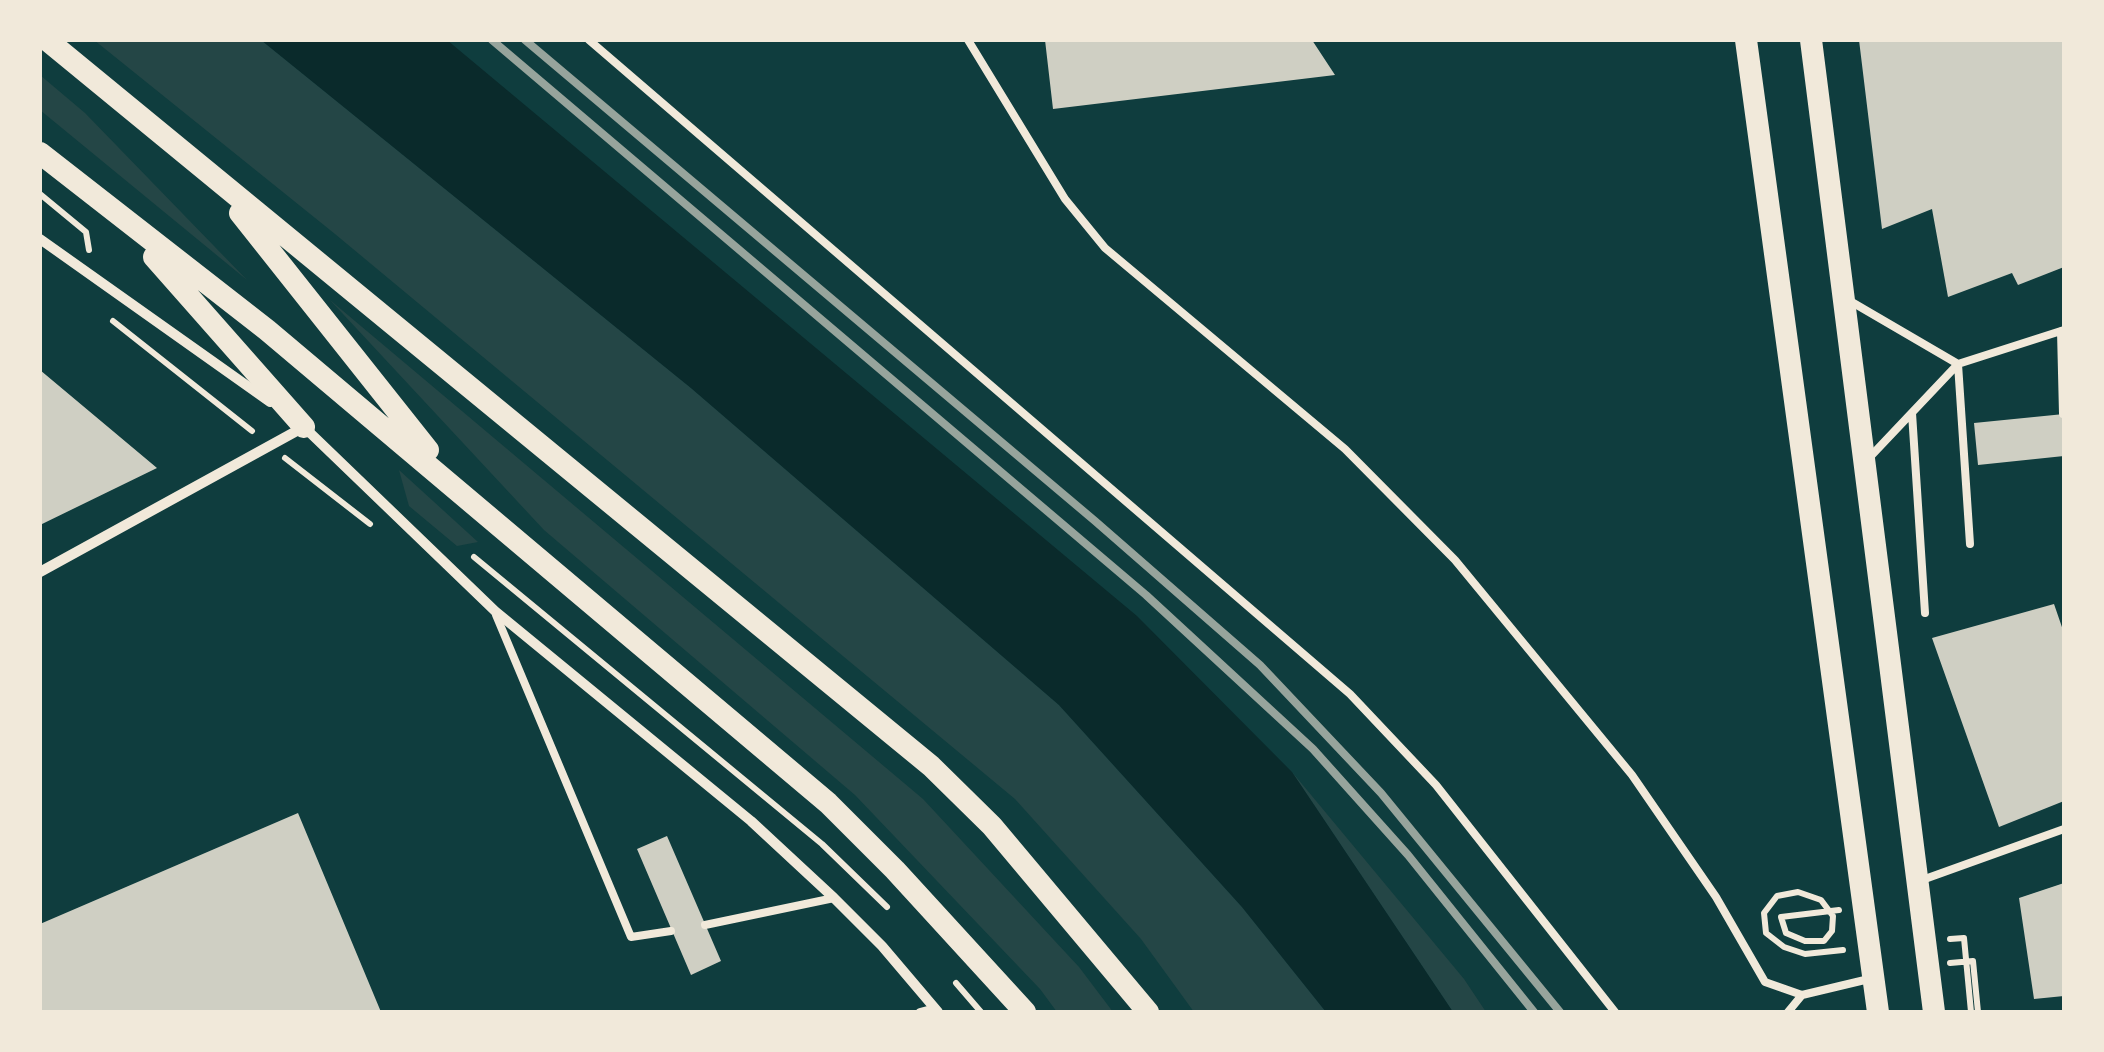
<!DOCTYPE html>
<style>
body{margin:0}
#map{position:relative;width:2104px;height:1052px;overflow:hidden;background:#0f3d3e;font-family:Lato,sans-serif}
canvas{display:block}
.frame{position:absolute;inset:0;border:42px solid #f1e9da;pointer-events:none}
</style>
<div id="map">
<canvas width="2104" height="1052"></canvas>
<div class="frame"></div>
</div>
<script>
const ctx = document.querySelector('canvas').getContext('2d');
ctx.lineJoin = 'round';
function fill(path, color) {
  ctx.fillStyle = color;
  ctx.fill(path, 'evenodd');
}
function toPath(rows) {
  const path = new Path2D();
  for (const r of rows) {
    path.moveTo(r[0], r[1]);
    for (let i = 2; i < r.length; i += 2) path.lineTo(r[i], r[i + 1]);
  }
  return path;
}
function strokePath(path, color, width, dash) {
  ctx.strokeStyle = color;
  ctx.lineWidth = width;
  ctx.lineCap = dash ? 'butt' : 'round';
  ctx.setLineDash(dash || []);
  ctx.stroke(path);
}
fill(toPath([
 [94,40,261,40,691,388,1059,705,1242,907,1326,1012,1194,1012,1141,939,1015,799,335,234],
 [40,75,85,113,247,280,40,110],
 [330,300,923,799,1079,967,1113,1012,1057,1012,1040,989,855,795,544,530],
 [399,470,478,542,457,546,409,506],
 [1292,772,1464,979,1486,1012,1453,1012]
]), '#244646');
fill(toPath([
 [261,40,447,40,1137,616,1292,772,1453,1012,1326,1012,1242,907,1059,705,691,388]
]), '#0a2a2b');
fill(toPath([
 [1045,40,1312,40,1335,75,1053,109],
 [1859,40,2064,40,2064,267,2018,285,2012,273,1948,297,1932,209,1882,229],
 [40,370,157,468,40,525],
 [2064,414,2064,456,1978,465,1974,423],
 [2054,604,2064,633,2064,801,1999,827,1932,638],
 [298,813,381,1012,40,1012,40,924],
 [667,836,721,961,691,975,637,849],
 [2064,883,2064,996,2034,999,2019,898]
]), '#cfcfc3');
strokePath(toPath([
 [40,194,86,232,89,250],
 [113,321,252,431],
 [285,458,370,524],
 [474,557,822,844,887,907],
 [1839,910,1781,917,1786,933,1805,941,1824,941,1832,931,1833,916,1821,900,1798,892,1777,896,1764,913,1766,933,1784,947,1805,954,1843,950],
 [1950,939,1964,938,1971,1012],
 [1950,963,1973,961,1978,1012],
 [956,983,981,1012]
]), '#f1e9da', 6);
strokePath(toPath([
 [589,40,1350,694,1436,785,1615,1012],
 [968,40,1065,199,1105,248,1345,449,1455,560,1632,775,1716,897,1765,982,1802,995,1869,979],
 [1850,301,1958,364],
 [2061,331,2063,414],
 [1958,364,1970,544],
 [1912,413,1925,613],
 [1869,458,1958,364,2064,330],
 [496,615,631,937,671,931],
 [1922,880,2064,829],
 [705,925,834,898],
 [920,1012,935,1008],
 [1788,1012,1802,995]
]), '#f1e9da', 8);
strokePath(toPath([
 [40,239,270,402],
 [304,427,495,611,751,821,834,898,882,946,938,1012],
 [40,572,302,428]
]), '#f1e9da', 10);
strokePath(toPath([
 [47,40,931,766,992,826,1148,1012],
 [1746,40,1878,1012],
 [1811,40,1934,1012],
 [40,153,267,330,828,803,895,870,1025,1012],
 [240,213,428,450],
 [154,257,304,427]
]), '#f1e9da', 22);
strokePath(toPath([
 [492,40,1146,595,1313,749,1408,855,1534,1012],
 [525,40,1095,521,1260,665,1381,793,1560,1012]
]), '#97a49c', 8);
</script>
